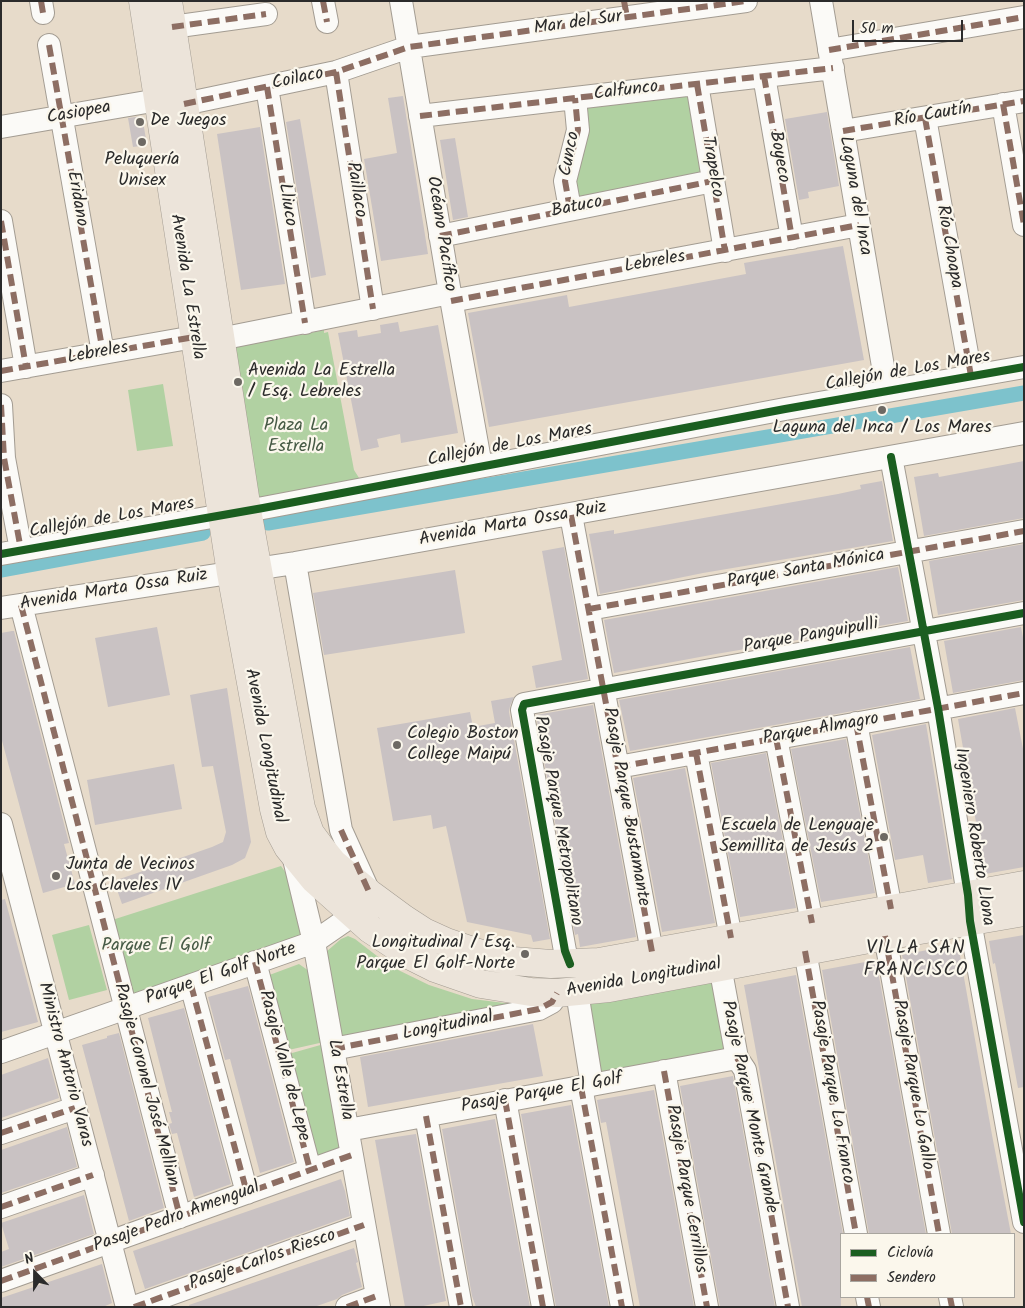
<!DOCTYPE html>
<meta charset="utf-8">
<style>
body{margin:0}
#map{position:relative;width:1025px;height:1308px;overflow:hidden;background:#e7dbca;font-family:Kalam,sans-serif}
canvas{display:block}
.frame{position:absolute;inset:0;border:2px solid #2b2b2b;pointer-events:none}
.legend{position:absolute;left:840px;top:1233px;width:175px;height:65px;box-sizing:border-box;background:#fbf7ec;border:1px solid #a8a59f;margin:0;padding:6px 9px;list-style:none;font-size:15px;color:#2b2b2b}
.legend li{display:flex;align-items:center;gap:10px;height:25px}
.legend b{width:25px;border:1px solid #a8a59f}
.north{position:absolute;left:10px;top:1248px;width:50px;height:50px;-webkit-text-stroke:4px #fbf7ec;paint-order:stroke;rotate:338deg;font-size:14px;font-weight:700;line-height:20px;text-align:center;color:#2b2b2b}
.north::after{content:'';display:block;margin:auto;width:18px;height:22px;background:#2b2b2b;clip-path:polygon(50% 0,100% 100%,50% 72%,0 100%)}
.scale{position:absolute;left:852px;top:20px;width:111px;height:22px;box-sizing:border-box;border:2px solid #2b2b2b;border-top:0;padding-left:6px;font-size:15px;line-height:18px;white-space:nowrap;color:#2b2b2b;-webkit-text-stroke:4px #fbf7ec;paint-order:stroke}
</style>
<div id="map">
<canvas width="1025" height="1308"></canvas>
<div class="frame"></div>
<ul class="legend">
<li><b style="height:6px;background:#1b5e20"></b>Ciclovía</li>
<li><b style="height:6px;background:#8d6e63"></b>Sendero</li>
</ul>
<div class="north">N</div>
<div class="scale">50 m</div>
</div>
<script>
const ctx = document.querySelector('canvas').getContext('2d');
ctx.lineJoin = 'round';
function fill(path, color) {
  ctx.fillStyle = color;
  ctx.fill(path, 'evenodd');
}
function toPath(rows) {
  const path = new Path2D();
  for (const r of rows) {
    path.moveTo(r[0], r[1]);
    for (let i = 2; i < r.length; i += 2) path.lineTo(r[i], r[i + 1]);
  }
  return path;
}
function strokePath(path, color, width, dash) {
  ctx.strokeStyle = color;
  ctx.lineWidth = width;
  ctx.lineCap = dash ? 'butt' : 'round';
  ctx.setLineDash(dash || []);
  ctx.stroke(path);
}
function label(font, color, halo, rows, align = 'center') {
  ctx.font = font + ' Kalam,sans-serif';
  ctx.lineWidth = 4.5;
  ctx.setLineDash([]);
  ctx.textBaseline = 'middle';
  ctx.strokeStyle = halo;
  ctx.fillStyle = color;
  for (const [text, x, y, turn = 0] of rows) {
    ctx.save();
    ctx.translate(x, y);
    ctx.rotate((+turn || 0) * Math.PI / 180);
    ctx.textAlign = isNaN(turn) ? turn : align;
    if (halo) ctx.strokeText(text, 0, 0);
    ctx.fillText(text, 0, 0);
    ctx.restore();
  }
}
fill(toPath([
 [692,92,706,179,575,203,571,180,583,104],
 [324,330,324,333,328,332,354,470,361,481,255,498,229,343,301,335],
 [163,384,173,446,137,451,128,390],
 [281,866,291,880,305,933,275,946,127,999,109,921],
 [89,925,107,990,69,1000,52,935],
 [348,936,355,939,390,966,429,985,472,999,513,1004,341,1040,326,952,341,939],
 [299,964,309,971,324,1042,284,1051,264,977],
 [711,977,725,1050,597,1078,584,1005],
 [324,1044,347,1152,313,1164,285,1055]
]), '#b1d1a2');
strokePath(toPath([
 [268,523,1024,393],
 [1,570,203,533]
]), '#7dc2cc', 15);
fill(toPath([
 [403,96,428,254,381,261,364,159,397,153,388,98],
 [827,112,839,186,808,192,809,198,799,200,785,119],
 [142,116,147,145,133,147,128,118],
 [300,119,326,275,311,278,286,122],
 [260,127,285,284,241,290,217,134],
 [455,138,468,217,453,220,440,140],
 [843,246,864,360,489,427,468,313,567,295,569,307,746,274,744,263],
 [398,322,400,332,438,325,458,433,401,443,400,434,377,439,379,447,361,451,338,333,357,330,358,337,381,333,380,325],
 [1024,461,1024,518,924,536,914,477,938,473,939,477],
 [882,481,893,541,703,573,600,594,589,534,614,530,614,534,838,494,861,489,860,485],
 [1024,544,1024,600,938,615,929,561],
 [564,547,588,679,536,688,532,666,562,660,542,551],
 [898,567,908,621,716,654,614,673,604,620],
 [455,570,465,633,324,655,313,593],
 [157,627,170,695,108,707,95,638],
 [1021,627,1024,643,1024,680,953,693,944,641],
 [12,631,14,631,69,843,64,844,75,884,43,893,1,737,1,633],
 [910,647,920,699,630,751,619,700],
 [227,688,251,842,245,858,232,865,122,904,114,881,212,847,223,842,226,832,213,766,202,767,190,695],
 [514,697,510,706,509,712,550,939,533,942,531,935,467,922,446,826,433,829,431,815,393,821,377,728,470,712,473,727,495,723,491,701],
 [593,705,636,937,580,947,578,934,575,935,536,715],
 [1015,708,1024,754,1024,867,985,874,958,719],
 [926,724,952,879,928,883,923,855,895,860,872,735],
 [846,739,875,893,821,902,791,749],
 [766,753,796,908,740,917,711,763],
 [174,764,182,809,95,825,87,780],
 [685,768,715,923,662,932,633,778],
 [5,899,38,1022,1,1032,1,900],
 [1024,935,1024,1087,1018,1088,995,963,993,964,989,941],
 [958,944,992,1135,1011,1234,952,1234,902,955],
 [876,960,926,1234,869,1234,822,970],
 [796,975,843,1234,841,1234,841,1307,802,1307,744,985],
 [248,986,294,1162,260,1173,230,1059,225,1060,208,997],
 [184,1008,231,1184,194,1197,177,1133,172,1134,169,1124,172,1123,169,1112,172,1112,148,1018],
 [533,1024,543,1076,368,1107,360,1057],
 [119,1033,164,1208,129,1221,82,1045,107,1038,107,1036],
 [48,1058,59,1098,1,1118,1,1075],
 [733,1076,775,1307,720,1307,680,1086],
 [654,1090,694,1307,640,1307,606,1122,601,1123,597,1100],
 [571,1105,609,1307,556,1307,521,1114],
 [495,1119,530,1307,476,1307,472,1296,442,1129],
 [67,1127,77,1167,1,1193,1,1150],
 [416,1134,446,1301,419,1307,405,1307,375,1140],
 [341,1179,345,1191,350,1216,145,1289,133,1251],
 [84,1195,94,1234,1,1267,1,1252,9,1249,1,1223],
 [354,1248,358,1262,356,1263,362,1287,342,1295,337,1299,314,1307,190,1307,189,1305],
 [102,1264,112,1303,103,1307,1,1307,1,1298]
]), '#c9c2c3');
const minor = toPath([
 [41,1,43,13],
 [323,1,327,22],
 [401,1,450,293,481,466],
 [821,1,887,390],
 [172,27,266,14],
 [49,45,103,353],
 [829,50,1024,17],
 [336,72,373,309],
 [764,76,792,238],
 [697,84,725,251],
 [267,87,305,323],
 [184,104,336,72,409,47,746,1],
 [1003,104,1024,225],
 [420,116,833,68],
 [925,118,971,376],
 [1,127,158,100],
 [843,131,1024,101],
 [570,209,565,181,578,130,575,98],
 [1,221,26,367],
 [440,236,713,181],
 [451,301,859,225],
 [220,339,450,293],
 [1,371,194,337],
 [1,405,4,458,21,550],
 [891,457,938,708,968,895,970,921,1024,1222],
 [571,515,652,952],
 [1,554,263,508,785,409,1024,367],
 [21,605,180,1217],
 [1,608,295,563,1024,433],
 [589,609,1024,531],
 [856,723,891,909],
 [776,738,812,923],
 [696,753,731,938],
 [618,767,1024,693],
 [1,824,127,1307],
 [293,855,314,942,379,1307],
 [885,936,939,1234],
 [805,951,856,1234],
 [255,962,310,1170],
 [570,964,565,951,522,710,524,704,1024,613],
 [720,966,737,1058,745,1070,788,1307],
 [191,985,247,1193],
 [577,992,592,1085],
 [333,1049,539,1009,552,1002,557,993],
 [1,1052,314,942,353,915,370,894,341,830,295,563],
 [664,1071,707,1307],
 [581,1087,622,1307],
 [505,1100,543,1307],
 [426,1116,461,1307],
 [348,1130,737,1058],
 [1,1133,75,1108],
 [1,1207,93,1175],
 [1,1281,352,1155],
 [867,1297,869,1307],
 [950,1297,952,1307],
 [134,1307,364,1225],
 [347,1307,377,1296]
]);
const major = toPath([
 [143,1,231,573,274,809,280,832,288,847,314,879,370,929,411,956,435,968,481,984,531,992,557,993,609,988,885,936,1024,912],
 [168,1,247,510,301,808,310,833,321,848,333,863,370,894,404,919,424,932,446,942,490,957,513,961,551,964,599,962,1024,885]
]);
strokePath(minor, '#a39c92', 24);
strokePath(major, '#a39c92', 29);
strokePath(minor, '#fbfaf7', 22);
strokePath(major, '#ece4da', 28);
strokePath(toPath([
 [41,1,43,13],
 [323,1,327,22],
 [624,1,627,17],
 [172,27,266,14],
 [49,45,103,353],
 [829,50,1024,17],
 [336,72,373,309],
 [764,76,792,238],
 [697,84,725,251],
 [267,87,305,323],
 [184,104,336,72,409,47,746,1],
 [1003,104,1024,225],
 [420,116,833,68],
 [925,118,971,376],
 [843,131,1024,101],
 [570,209,565,181,578,130,575,98],
 [1,221,26,367],
 [440,236,713,181],
 [451,301,859,225],
 [1,371,194,337],
 [1,405,4,458,21,550],
 [571,515,652,952],
 [21,605,180,1217],
 [589,609,1024,531],
 [856,723,891,909],
 [776,738,812,923],
 [696,753,731,938],
 [618,767,1024,693],
 [341,830,370,894],
 [885,936,939,1234],
 [805,951,856,1234],
 [255,962,310,1170],
 [191,985,247,1193],
 [333,1049,539,1009,552,1002,557,993],
 [737,1058,745,1070,788,1307],
 [664,1071,707,1307],
 [581,1087,622,1307],
 [505,1100,543,1307],
 [426,1116,461,1307],
 [1,1133,75,1108],
 [1,1207,93,1175],
 [1,1281,352,1155],
 [867,1297,869,1307],
 [950,1297,952,1307],
 [134,1307,364,1225],
 [347,1307,377,1296]
]), '#8d6e63', 6, [12, 6]);
strokePath(toPath([
 [891,457,938,708,968,895,970,921,1024,1222],
 [1,554,263,508,785,409,1024,367],
 [570,964,565,951,522,710,524,704,1024,613]
]), '#1b5e20', 8);
for (const [x, y, r, color] of [
 [140,122,5,"#6d6963"],
 [142,142,5,"#6d6963"],
 [238,382,5,"#6d6963"],
 [882,410,5,"#6d6963"],
 [397,745,5,"#6d6963"],
 [884,837,5,"#6d6963"],
 [56,876,5,"#6d6963"],
 [525,954,5,"#6d6963"]
]) {
  const dot = new Path2D();
  dot.arc(x, y, r, 0, 2 * Math.PI);
  ctx.fillStyle = color;
  ctx.fill(dot);
  strokePath(dot, '#fbf7ec', 2);
}
label('18px', '#2b2b2b', '#fbf7ec', [
 ["Mar del Sur",578,24,-8],
 ["Coilaco",298,80,-12],
 ["Calfunco",626,92,-7],
 ["Casiopea",79,114,-10],
 ["Río Cautín",933,116,-10],
 ["Cunco",571,154,-79],
 ["Boyeco",778,157,80],
 ["Trapelco",711,167,80],
 ["Paillaco",355,190,81],
 ["Laguna del Inca",854,196,80],
 ["Eridano",76,199,80],
 ["Lliuco",286,205,81],
 ["Batuco",577,208,-11],
 ["Océano Pacífico",440,234,81],
 ["Río Choapa",948,247,80],
 ["Lebreles",655,263,-10],
 ["Avenida La Estrella",186,287,81],
 ["Lebreles",98,354,-10],
 ["Callejón de Los Mares",908,372,-10],
 ["Callejón de Los Mares",510,446,-11],
 ["Callejón de Los Mares",112,519,-10],
 ["Avenida Marta Ossa Ruiz",513,525,-10],
 ["Parque Santa Mónica",806,570,-10],
 ["Avenida Marta Ossa Ruiz",114,591,-9],
 ["Parque Panguipulli",811,637,-10],
 ["Parque Almagro",821,730,-10],
 ["Avenida Longitudinal",264,746,79],
 ["Pasaje Parque Bustamante",625,807,80],
 ["Pasaje Parque Metropolitano",557,821,80],
 ["Ingeniero Roberto Llona",973,837,81],
 ["Parque El Golf Norte",221,975,-19],
 ["Avenida Longitudinal",644,979,-10],
 ["Longitudinal",448,1027,-11],
 ["Ministro Antorio Varas",64,1065,75],
 ["Pasaje Valle de Lepe",283,1066,75],
 ["La Estrella",339,1080,80],
 ["Pasaje Coronel José Mellian",145,1085,75],
 ["Pasaje Parque Lo Gallo",912,1085,80],
 ["Pasaje Parque Lo Franco",831,1092,80],
 ["Pasaje Parque El Golf",542,1094,-10],
 ["Pasaje Parque Monte Grande",748,1107,78],
 ["Pasaje Parque Cerrillos",685,1189,80],
 ["Pasaje Pedro Amengual",177,1218,-20],
 ["Pasaje Carlos Riesco",263,1261,-19]
]);
label('18px', '#2b2b2b', '#fbf7ec', [
 ["De Juegos",150,122],
 ["Peluquería",142,161,"center"],
 ["Unisex",142,182,"center"],
 ["Avenida La Estrella",248,372],
 ["/ Esq. Lebreles",248,393],
 ["Laguna del Inca / Los Mares",882,429,"center"],
 ["Colegio Boston",407,735],
 ["College Maipú",407,756],
 ["Escuela de Lenguaje",874,827,"right"],
 ["Semillita de Jesús 2",874,848,"right"],
 ["Junta de Vecinos",66,866],
 ["Los Claveles IV",66,887],
 ["Longitudinal / Esq.",515,944,"right"],
 ["Parque El Golf-Norte",515,965,"right"]
], 'left');
label('18px', '#465a45', '#fbf7ec', [
 ["Plaza La",296,427],
 ["Estrella",296,448],
 ["Parque El Golf",156,947]
]);
ctx.letterSpacing = '1px';
label('19px', '#2b2b2b', '#fbf7ec', [
 ["VILLA SAN",916,950],
 ["FRANCISCO",916,972]
]);
ctx.letterSpacing = '0px';
</script>
